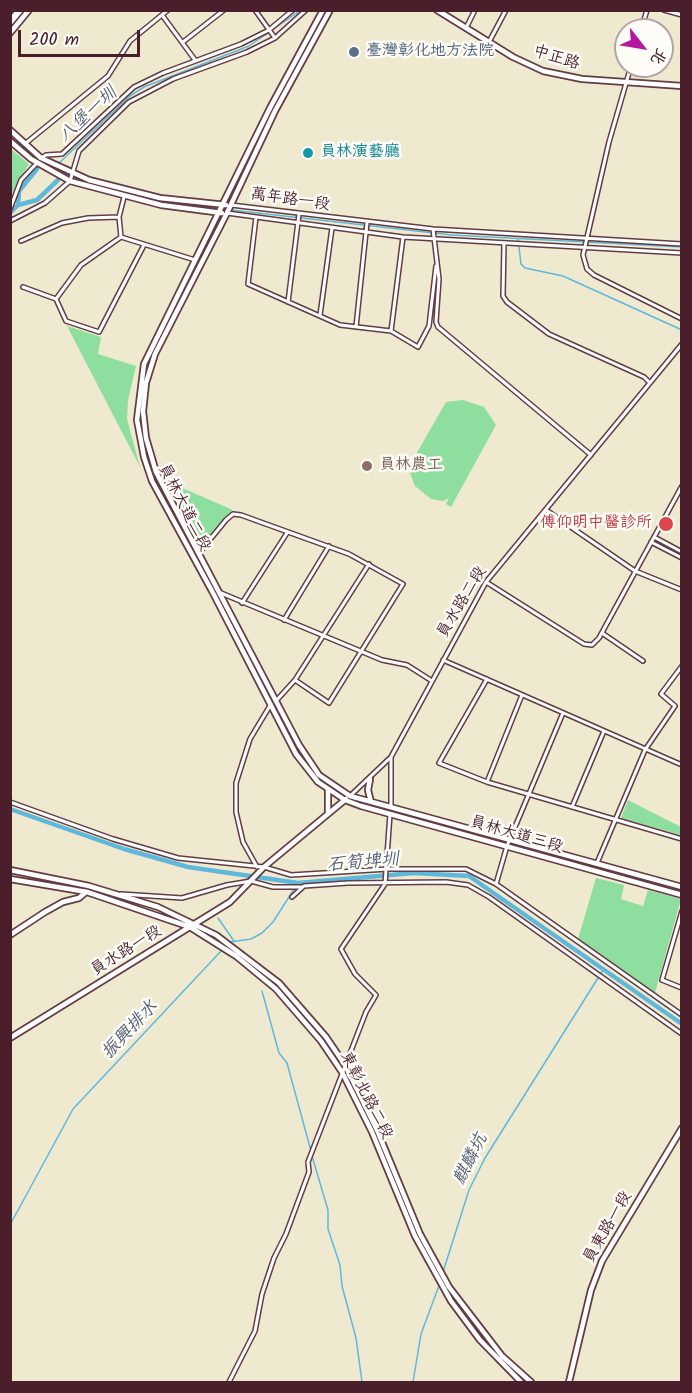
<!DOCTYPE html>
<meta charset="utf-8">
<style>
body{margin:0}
#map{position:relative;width:692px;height:1393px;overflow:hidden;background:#efe9cf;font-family:Kalam,"LXGW WenKai TC",sans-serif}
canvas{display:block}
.frame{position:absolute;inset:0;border:12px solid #4a1f2b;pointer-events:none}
.north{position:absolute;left:614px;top:18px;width:60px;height:60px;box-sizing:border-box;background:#fdfcf7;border:2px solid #b5a4a5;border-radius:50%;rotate:121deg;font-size:16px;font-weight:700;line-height:24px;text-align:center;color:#4a1f2b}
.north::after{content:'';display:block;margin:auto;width:21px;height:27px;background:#b5179e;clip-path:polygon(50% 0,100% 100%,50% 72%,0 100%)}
.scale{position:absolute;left:18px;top:30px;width:122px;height:27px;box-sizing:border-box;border:3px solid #4a1f2b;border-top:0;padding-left:8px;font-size:18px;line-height:21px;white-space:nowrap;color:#4a1f2b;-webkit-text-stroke:4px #fdfcf7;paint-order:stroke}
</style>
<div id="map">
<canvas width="692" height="1393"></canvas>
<div class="frame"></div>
<div class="north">北</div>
<div class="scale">200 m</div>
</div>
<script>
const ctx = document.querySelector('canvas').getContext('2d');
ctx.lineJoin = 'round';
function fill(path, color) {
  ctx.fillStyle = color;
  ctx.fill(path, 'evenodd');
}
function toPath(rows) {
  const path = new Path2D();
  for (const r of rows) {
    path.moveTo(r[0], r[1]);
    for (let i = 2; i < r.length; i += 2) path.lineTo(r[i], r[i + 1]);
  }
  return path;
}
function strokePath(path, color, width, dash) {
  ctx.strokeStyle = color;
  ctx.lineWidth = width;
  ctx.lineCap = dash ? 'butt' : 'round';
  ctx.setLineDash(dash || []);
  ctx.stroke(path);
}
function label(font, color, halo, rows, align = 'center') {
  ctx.font = font + ' Kalam,"LXGW WenKai TC",sans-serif';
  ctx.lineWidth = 5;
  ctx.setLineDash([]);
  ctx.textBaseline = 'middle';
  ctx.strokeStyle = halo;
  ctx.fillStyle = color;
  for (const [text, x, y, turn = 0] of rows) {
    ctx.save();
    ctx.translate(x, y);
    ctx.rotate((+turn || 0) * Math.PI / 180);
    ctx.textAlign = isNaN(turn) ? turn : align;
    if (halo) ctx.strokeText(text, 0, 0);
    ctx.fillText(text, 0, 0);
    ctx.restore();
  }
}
fill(toPath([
 [11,149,29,164,11,195],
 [67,326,101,337,98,354,136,366,128,400,127,419,140,467],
 [463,400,484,407,496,425,451,507,446,504,449,498,443,501,431,499,415,486,410,473,411,463,446,402],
 [173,484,233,510,204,543,174,492],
 [628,800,681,827,681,835,621,818],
 [596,878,624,885,621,899,643,906,648,890,681,899,655,993,578,939]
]), '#8edf9f');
strokePath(toPath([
 [58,164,130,96,144,87,249,46,301,10],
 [58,172,125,193,217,208],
 [231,210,452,235,682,247],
 [518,239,521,264,525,268,563,276,682,330],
 [218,918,234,941],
 [230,942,251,939,262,933,273,922,298,883],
 [262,991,279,1053,287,1063,311,1151],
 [312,1156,328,1210,328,1229,340,1265,342,1286,356,1338,362,1382],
 [10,1225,73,1109,222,950],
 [443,1272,469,1190,485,1158,603,970],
 [413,1382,421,1334,440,1283]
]), '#5fb8dc', 1.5);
strokePath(toPath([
 [18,205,19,191,37,169],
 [10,213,18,205,37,200,58,180],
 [10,809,124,849,188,867,298,883,414,873,469,876,682,1024]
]), '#5fb8dc', 4.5);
const street = toPath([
 [255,10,275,38],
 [664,10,682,15],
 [162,15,195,60],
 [466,28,475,10],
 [641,30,647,10],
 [183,42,224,10],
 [489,42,506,10],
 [631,66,609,142,583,255,587,269,594,275,682,319],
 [26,143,108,76,130,41,168,10],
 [41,158,46,155,62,154,134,87,163,73,241,44,269,30,293,10],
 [124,197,119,217,121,237,195,260],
 [231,205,433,229,682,244],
 [10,209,21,180,37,163],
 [227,213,403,237,682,253],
 [256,217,248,284,340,325,391,331,418,347,429,326,436,266],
 [10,221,45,203,70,181,79,151,129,102,173,79,247,52,275,38,306,10],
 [433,229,439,279,436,322,438,327,591,455],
 [21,241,62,223,88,218,119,217],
 [504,243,503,296,507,302,549,334,644,377,650,383],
 [23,287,56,299],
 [56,299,66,321,99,332,144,245],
 [56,299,81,265,121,237],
 [288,302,299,214],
 [320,315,332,228],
 [356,327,367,223],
 [391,331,403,237],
 [546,510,635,571,682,590],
 [654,537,682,552],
 [651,542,682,558],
 [199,553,226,520,233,514,241,515,349,554,403,584,329,703,295,680],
 [486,582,584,644,592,645,599,638,682,486],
 [221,593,382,660,407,665,432,681],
 [242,603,287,533],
 [284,620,329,546],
 [602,633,643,661],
 [443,660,682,765],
 [487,679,439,763,487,782,682,839],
 [276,701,295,680,369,564],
 [487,782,522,695],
 [350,796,391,757,486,582,682,344],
 [10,802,113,839,178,858,264,867,291,875,388,869,466,869,496,884,682,1015],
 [391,807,391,758],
 [572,807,604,731],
 [597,863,645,750,675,706,661,694,682,666],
 [257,867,243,842,236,812,236,783,250,739,271,704],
 [496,884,507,846,563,713],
 [121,894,182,898,227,885,251,881,273,887,302,887],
 [292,897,304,886,348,883,446,882,468,885,489,897,682,1034],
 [682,911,662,980,682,988],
 [229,1382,255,1331,262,1294,274,1258,286,1234,309,1172,308,1162,366,1012,376,995,355,974,341,949,385,884,390,814]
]);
const secondary = toPath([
 [323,10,270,108,144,364,137,420,144,457,152,481,212,591,296,754,318,782,345,800,361,806,682,895],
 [330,10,275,111,227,213,155,354,146,383,143,411,146,438,156,472,299,745,319,775,350,796,682,887],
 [437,10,513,57,543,71,582,79,682,86],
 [10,33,29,10],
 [10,130,41,158,89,180,160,198,226,205],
 [10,141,31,159,70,181,161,205,222,213],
 [370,779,368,790,371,802],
 [328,789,328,813],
 [10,870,89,886,158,907,216,935,279,983,326,1037,345,1065,377,1130,420,1234,449,1287,502,1356,531,1382],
 [10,879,87,892,190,927,236,956,276,989,321,1041,342,1072,372,1132,415,1236,451,1301,480,1340,521,1382],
 [10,935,45,912,63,902,79,898,86,892],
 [10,1038,230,902,264,867,346,799],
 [569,1382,591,1290,602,1261,682,1128]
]);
const highway = toPath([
 [10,22,20,10]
]);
strokePath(street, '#633d44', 6);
strokePath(secondary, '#633d44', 8);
strokePath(highway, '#633d44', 9);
strokePath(street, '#fff', 3);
strokePath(secondary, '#fff', 4.5);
strokePath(highway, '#fff', 6);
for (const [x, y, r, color] of [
 [354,52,6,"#5c6f8a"],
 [308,153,6,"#0f9aa8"],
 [367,466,6,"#8d6e63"],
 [666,524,8,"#e0444e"]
]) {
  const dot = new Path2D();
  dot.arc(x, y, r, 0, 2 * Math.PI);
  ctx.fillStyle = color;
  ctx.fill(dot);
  strokePath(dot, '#fdfcf7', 2);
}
label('16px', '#4e5e75', '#fdfcf7', [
 ["臺灣彰化地方法院",366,52]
], 'left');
label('16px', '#4a1f2b', '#fdfcf7', [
 ["中正路",556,59,17],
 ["萬年路一段",290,201,8],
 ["員林大道二段",183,508,63],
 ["員水路二段",463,603,-59],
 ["員林大道三段",516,836,16],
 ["員水路一段",127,952,-32],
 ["東彰北路二段",365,1096,63],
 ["員東路一段",609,1228,-60]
]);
label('16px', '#0d838f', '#fdfcf7', [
 ["員林演藝廳",320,153]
], 'left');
label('16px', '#785e54', '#fdfcf7', [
 ["員林農工",379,466]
], 'left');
label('16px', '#be3a42', '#fdfcf7', [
 ["傅仰明中醫診所",652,524]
], 'right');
label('italic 18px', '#525c72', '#fdfcf7', [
 ["八堡一圳",89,116,-43],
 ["石筍埤圳",363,864,-5],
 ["振興排水",131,1031,-47],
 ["麒麟坑",472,1160,-63]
]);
</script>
